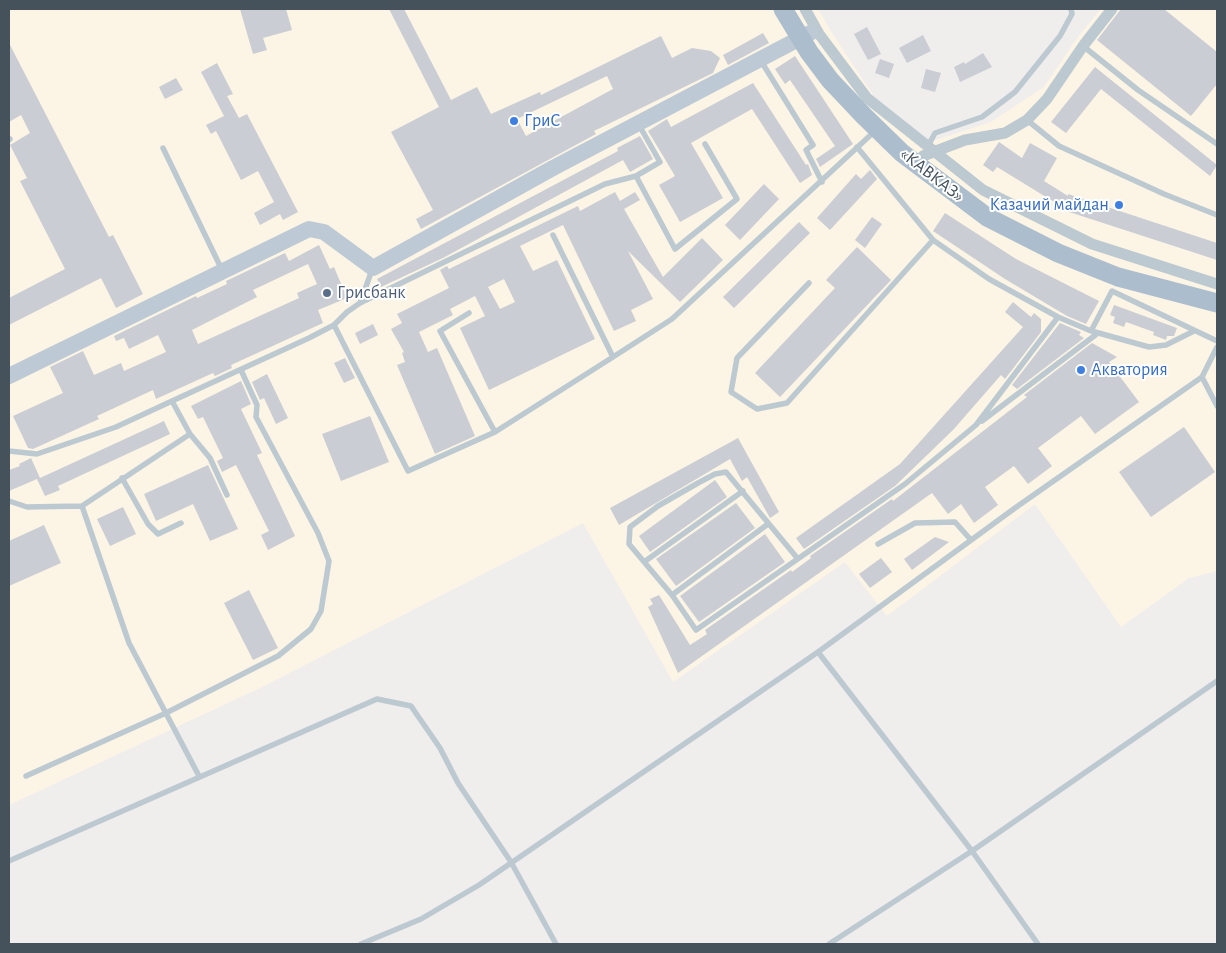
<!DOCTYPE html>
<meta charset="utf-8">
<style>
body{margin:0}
#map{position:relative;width:1226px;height:953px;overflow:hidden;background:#f0eded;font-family:"Alegreya Sans",sans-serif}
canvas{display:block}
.frame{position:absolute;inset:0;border:10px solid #45525c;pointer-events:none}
</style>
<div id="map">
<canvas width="1226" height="953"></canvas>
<div class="frame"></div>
</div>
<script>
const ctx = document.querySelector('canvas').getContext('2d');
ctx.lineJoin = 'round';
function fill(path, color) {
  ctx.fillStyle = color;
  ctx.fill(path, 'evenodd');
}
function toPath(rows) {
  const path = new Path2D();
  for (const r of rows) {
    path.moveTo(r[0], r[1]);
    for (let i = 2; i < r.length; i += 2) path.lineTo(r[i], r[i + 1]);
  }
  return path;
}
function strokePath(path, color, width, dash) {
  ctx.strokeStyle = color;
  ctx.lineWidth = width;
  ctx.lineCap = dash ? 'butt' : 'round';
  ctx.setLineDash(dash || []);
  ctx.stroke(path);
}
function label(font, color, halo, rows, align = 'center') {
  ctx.font = font + ' "Alegreya Sans",sans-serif';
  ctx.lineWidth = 4;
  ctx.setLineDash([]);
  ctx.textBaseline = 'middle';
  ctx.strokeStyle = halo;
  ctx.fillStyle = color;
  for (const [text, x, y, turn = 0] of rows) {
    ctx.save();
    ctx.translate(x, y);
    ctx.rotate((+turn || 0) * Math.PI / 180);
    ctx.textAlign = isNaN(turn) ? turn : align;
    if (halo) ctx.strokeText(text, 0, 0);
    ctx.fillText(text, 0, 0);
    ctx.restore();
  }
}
fill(toPath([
 [9,9,818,9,832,33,887,116,924,144,991,122,1044,87,1080,34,1101,9,1217,9,1217,571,1189,578,1121,627,1035,504,887,616,845,562,673,682,583,523,260,688,9,805]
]), '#fcf5e5');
fill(toPath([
 [240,9,286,9,292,30,263,38,267,50,253,54],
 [389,9,404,9,451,100,477,87,491,114,540,92,541,95,661,36,672,58,692,48,711,51,720,58,713,73,594,131,596,134,421,229,416,219,433,210,391,132,439,107],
 [607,76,613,89,526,136,517,119],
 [1121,9,1164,9,1217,52,1217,84,1191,116,1097,40],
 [867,27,881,54,868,60,854,34],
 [763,33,769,43,728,65,723,55],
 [923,35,931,51,907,63,899,48],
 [9,43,109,237,113,235,143,294,116,308,101,278,9,325,9,298,65,269,20,181,27,178,10,145,30,133,21,115,9,122],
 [983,53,992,67,960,82,954,67,964,62,965,64],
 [795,56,853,144,820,167,816,159,835,146,790,80,785,84,775,69],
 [880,59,894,64,889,78,875,73],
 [217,63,233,94,227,96,239,118,247,114,298,212,283,220,280,214,260,225,254,213,274,202,258,171,241,180,216,131,211,134,206,125,224,116,201,72],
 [1095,67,1217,165,1210,176,1101,89,1066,133,1051,122],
 [926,69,941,73,935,92,921,88],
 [176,78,183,90,165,99,159,87],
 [753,83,806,165,808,164,812,175,800,183,752,109,691,143,723,198,680,222,659,185,675,176,648,131,667,119,671,127],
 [640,136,653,159,630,172,623,160,443,258,381,287,377,279,618,151,617,148],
 [999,142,1022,158,1030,143,1057,158,1044,181,1068,196,1068,194,1217,243,1217,260,1063,210,1064,208,997,167,993,172,983,165],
 [870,170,877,179,830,230,817,218,856,174,861,179],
 [764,184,779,199,740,240,725,225],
 [615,192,620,201,635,192,640,200,624,209,663,277,702,238,723,260,680,302,628,251,653,299,631,310,636,321,614,331,563,225,520,246,533,271,557,260,595,339,489,390,460,328,485,316,475,296,450,309,453,315,419,332,428,352,437,348,475,436,435,454,397,365,405,362,402,353,404,352,391,329,402,323,397,314,449,288,440,270,447,266,449,269,578,206,580,211],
 [504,279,515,302,500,309,488,287],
 [945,213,1016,259,1099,301,1086,324,1067,316,1005,279,933,231],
 [872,217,882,224,865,248,855,240],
 [799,222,810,233,734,308,723,297],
 [319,245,330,269,334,267,347,298,318,310,323,323,231,365,232,368,215,376,213,373,156,399,153,390,97,416,99,419,33,449,28,448,13,416,63,393,50,367,83,351,94,375,121,363,124,371,166,352,158,335,129,349,124,338,116,341,114,336,196,296,197,298,227,284,226,281,285,253,289,261],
 [308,264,317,284,297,293,299,298,198,344,192,330,257,297,253,290],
 [857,247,891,280,780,397,755,373,835,288,826,280],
 [1013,302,1031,317,1034,313,1041,319,1041,332,1005,379,1001,375,953,430,895,486,804,549,796,538,900,464,1023,327,1005,312],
 [1114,305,1177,328,1174,336,1167,336,1166,340,1153,335,1154,332,1126,322,1124,327,1113,323,1115,317,1110,315],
 [1060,323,1081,332,1079,335,1084,338,1017,389,1012,385],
 [373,324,378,335,360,344,355,333],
 [1092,343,1117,357,1109,362,1139,402,1095,434,1081,416,1038,448,1052,466,1028,484,1014,466,985,487,998,505,974,523,961,504,948,514,932,493,678,673,648,607,653,604,650,599,659,595,690,645,707,634,705,630,791,570,792,572,811,558,810,556,892,499,893,501,1027,397,1024,395],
 [345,358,355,378,344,383,334,363],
 [267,374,288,418,276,424,264,398,260,400,252,382],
 [241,381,251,404,241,409,262,453,257,455,295,536,268,550,261,535,269,531,236,465,222,472,217,461,223,458,203,417,198,419,191,406],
 [370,416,389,462,341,481,322,434],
 [164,421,170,434,58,486,60,490,45,496,37,479,9,491,9,470,20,466,19,464,31,458,40,478],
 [1184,427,1215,472,1151,517,1119,472],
 [738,438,779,512,770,518,747,477,742,481,730,459,619,525,610,508],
 [208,465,238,529,210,541,193,504,156,521,144,494],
 [715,480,727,497,650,552,639,536],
 [736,503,755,528,676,586,656,559],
 [123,507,136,534,110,546,97,519],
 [44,525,61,563,9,586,9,541],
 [765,534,785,562,699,622,680,596],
 [935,537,949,542,912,570,904,559],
 [881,558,892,572,870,588,859,574],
 [249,590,278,648,253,660,224,603]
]), '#cacdd3');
strokePath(toPath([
 [1083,46,1138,90,1217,144],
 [761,61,813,145,806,150,822,182],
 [1027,120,1059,146,1164,194,1217,215],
 [639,125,660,162,636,176,675,249,737,199,705,144],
 [9,140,10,139],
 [928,146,935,133,982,117,1015,92,1060,36,1072,14,1071,9],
 [163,148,222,270],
 [933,240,989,279,1058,317,1091,331,1112,291,1217,341],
 [372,270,360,303,605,184,636,176],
 [809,283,737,358,731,392,757,409,787,403,933,240,857,147],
 [469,313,440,331,495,432,613,357,553,235],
 [334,325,408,471,495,432],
 [1095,332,1149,347,1166,345,1194,331],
 [613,357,672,319,876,130],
 [1202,377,1217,406],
 [982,421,1098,333],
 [9,451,37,454,116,427,172,401],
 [122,478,148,524,158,534,181,523],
 [227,495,210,458,190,434,172,401,309,338,334,325,347,312,360,303],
 [9,501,27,507,82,506,190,434],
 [82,506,129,643,199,776],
 [878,544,915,523,955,522,971,540],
 [798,559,726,472,715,474,698,483,658,506,630,527,629,544,672,595,696,630,905,484,976,425,1058,317],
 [644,562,743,491],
 [672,595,768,524],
 [818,652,972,851,1038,944],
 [26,776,166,713,278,656,311,629,321,611,329,561,318,533,256,417,257,405,241,370],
 [9,861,377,699,411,706,440,748,458,783,511,862,556,944],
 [361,944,421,919,479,885,818,652,1015,508,1202,377,1217,347],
 [829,944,972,851,1217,681]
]), '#bdc9d0', 5.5);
strokePath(toPath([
 [805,9,819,34,867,98,983,190,1092,244,1217,284],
 [923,156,965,140,1005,133,1027,120,1047,99,1083,46,1112,9]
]), '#bdc9d0', 11);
strokePath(toPath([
 [9,376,309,229,324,232,373,268,553,168,810,33]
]), '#bdcad5', 16);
strokePath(toPath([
 [783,9,809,52,830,80,864,116,902,153,987,217,1058,253,1118,277,1217,303]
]), '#acbece', 19);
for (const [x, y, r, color] of [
 [514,121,5,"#3f7fe0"],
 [1119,205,5,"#3f7fe0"],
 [327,293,5,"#5c6f8a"],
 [1081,370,5,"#3f7fe0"]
]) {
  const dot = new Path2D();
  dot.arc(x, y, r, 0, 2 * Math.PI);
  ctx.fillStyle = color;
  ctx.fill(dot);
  strokePath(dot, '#fff', 2);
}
label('18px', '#366cbe', '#fff', [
 ["ГриС",524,121],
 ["Казачий майдан",1109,205,"right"],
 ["Акватория",1091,370]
], 'left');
label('18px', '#45525c', '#fff', [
 ["«КАВКАЗ»",932,175,38]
]);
label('18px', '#4e5e75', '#fff', [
 ["Грисбанк",337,293]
], 'left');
</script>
